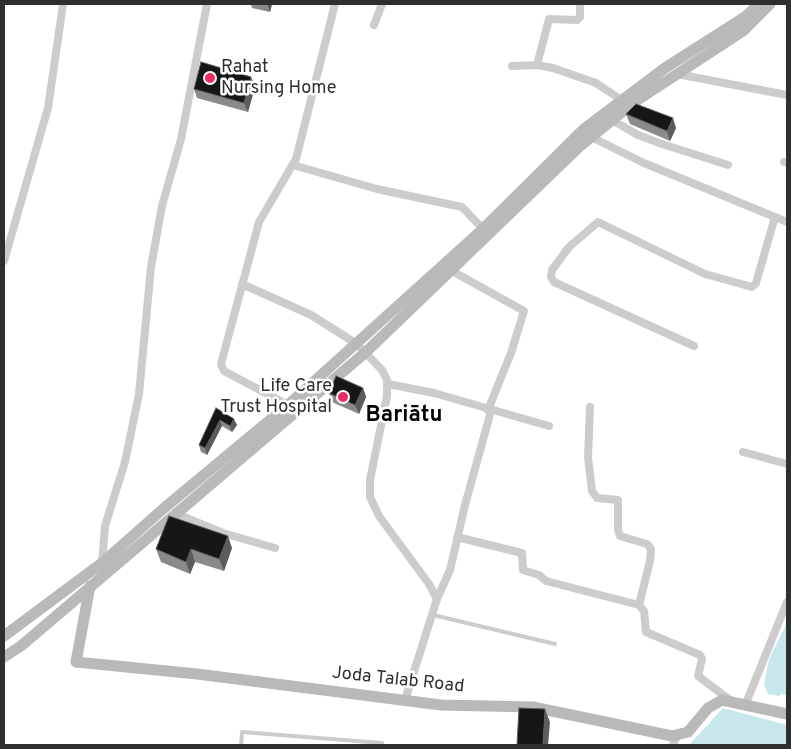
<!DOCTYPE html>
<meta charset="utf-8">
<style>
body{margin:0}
#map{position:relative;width:791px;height:749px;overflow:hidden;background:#fff;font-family:Overpass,sans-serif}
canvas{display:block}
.frame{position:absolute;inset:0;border:5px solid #2f2f2f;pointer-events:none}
</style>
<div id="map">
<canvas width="791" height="749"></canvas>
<div class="frame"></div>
</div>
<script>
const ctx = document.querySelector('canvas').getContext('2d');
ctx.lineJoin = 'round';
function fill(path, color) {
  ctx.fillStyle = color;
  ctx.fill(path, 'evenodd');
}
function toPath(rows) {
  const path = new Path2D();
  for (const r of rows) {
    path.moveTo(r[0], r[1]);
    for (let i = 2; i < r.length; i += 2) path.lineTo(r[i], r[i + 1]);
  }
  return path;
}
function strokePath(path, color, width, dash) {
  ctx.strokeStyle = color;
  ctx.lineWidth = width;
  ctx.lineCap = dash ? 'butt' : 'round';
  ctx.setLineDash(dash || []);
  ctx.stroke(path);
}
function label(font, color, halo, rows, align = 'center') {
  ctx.font = font + ' Overpass,sans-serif';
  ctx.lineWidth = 5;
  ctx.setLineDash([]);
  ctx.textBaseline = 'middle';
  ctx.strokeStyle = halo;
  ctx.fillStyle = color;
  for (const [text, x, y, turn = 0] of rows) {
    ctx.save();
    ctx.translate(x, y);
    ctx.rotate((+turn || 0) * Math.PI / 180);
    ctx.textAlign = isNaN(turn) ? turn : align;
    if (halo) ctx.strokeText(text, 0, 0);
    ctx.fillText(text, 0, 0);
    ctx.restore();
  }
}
fill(toPath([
 [787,623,787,695,781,694,779,696,768,694,764,685,769,659],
 [723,708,787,725,787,745,689,745]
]), '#c7e7ed');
strokePath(toPath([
 [433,615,555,644],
 [241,745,242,732,382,743,382,745]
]), '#ccc', 4);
strokePath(toPath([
 [374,25,382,4],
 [537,65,549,19,577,20,580,17,580,4],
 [512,66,537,65,553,68,596,83,623,101],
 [677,74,787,95],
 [612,120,638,135,662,144,728,165],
 [591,137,644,163,787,222],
 [784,162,787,163],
 [293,165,377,189,462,207,483,229],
 [4,261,48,108,63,4],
 [452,271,524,311,511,353,488,410],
 [242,284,311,315,357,344,382,370,387,380,387,396,370,480,370,497,379,516,429,584,437,599,405,700],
 [694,346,554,282,551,277,552,270,569,247,598,222,705,274,752,287,756,283,775,217],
 [388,384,434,393,549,426],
 [288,405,224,371,221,364,259,222,296,159,335,4],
 [590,407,588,457,592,491,597,498,618,500,618,530,620,536,647,544,651,549,650,561,639,605],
 [743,452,787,464],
 [177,514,223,533,275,548],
 [457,537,522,553,523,570,539,575,546,581,639,605,644,611,646,632,700,655,702,659,698,676,730,700],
 [102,563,105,526,125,462,139,394,151,267,162,206,181,139,207,4],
 [437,599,450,570,465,505,491,411],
 [746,703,787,602],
 [673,745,677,736]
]), '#ccc', 8);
strokePath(toPath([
 [90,586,76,662,197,674,441,705,533,707,672,736,688,732,708,708,722,700,787,714],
 [4,636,102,563,163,509,288,405,483,229,584,129,665,68,745,17,759,4],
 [4,657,21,646,366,352,579,147,633,103,743,31,770,4]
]), '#b9b9b9', 11);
fill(toPath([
 [251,4,272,4,270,12,252,8],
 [251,77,255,87,248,112,197,98,194,89],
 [626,114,676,128,670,141,630,124],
 [363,388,366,397,359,414,332,402,329,393],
 [216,408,237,425,232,432,222,426,207,455,201,452,199,445],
 [232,548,224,571,195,562,190,574,161,562,156,549]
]), '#8a8a8a');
fill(toPath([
 [267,4,272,4,270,12],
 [251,77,255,87,248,112,244,103],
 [673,118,676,128,670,141,667,131],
 [363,388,366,397,359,414,355,405],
 [234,419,237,425,232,432,230,426],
 [220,420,222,426,207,455,205,448],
 [228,536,232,548,224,571,219,559],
 [191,549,195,562,190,574,186,562],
 [545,709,550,722,548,745,543,745]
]), '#5c5c5c');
const building = toPath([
 [201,62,251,77,244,103,194,89,201,62],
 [636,104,673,118,667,131,626,114,636,104],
 [336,376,363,388,355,405,329,393,336,376],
 [216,408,234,419,230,426,220,420,205,448,199,445,216,408],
 [169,516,228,536,219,559,191,549,186,562,156,549,169,516],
 [519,708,545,709,543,745,517,745,519,708]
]);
fill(building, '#161616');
strokePath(building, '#5c5c5c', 1);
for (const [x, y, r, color] of [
 [210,78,6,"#ed2a64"],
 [343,397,6,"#ed2a64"]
]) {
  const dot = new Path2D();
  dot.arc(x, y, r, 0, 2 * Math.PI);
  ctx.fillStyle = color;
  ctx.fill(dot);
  strokePath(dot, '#fff', 2);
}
label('18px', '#2f2f2f', '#fff', [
 ["Rahat",221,68],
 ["Nursing Home",221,89],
 ["Life Care",332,387,"right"],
 ["Trust Hospital",332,408,"right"]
], 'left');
label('18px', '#2f2f2f', '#fff', [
 ["Joda Talab Road",398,681,6]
]);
label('bold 22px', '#000', '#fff', [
 ["Bariātu",404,417]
]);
</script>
